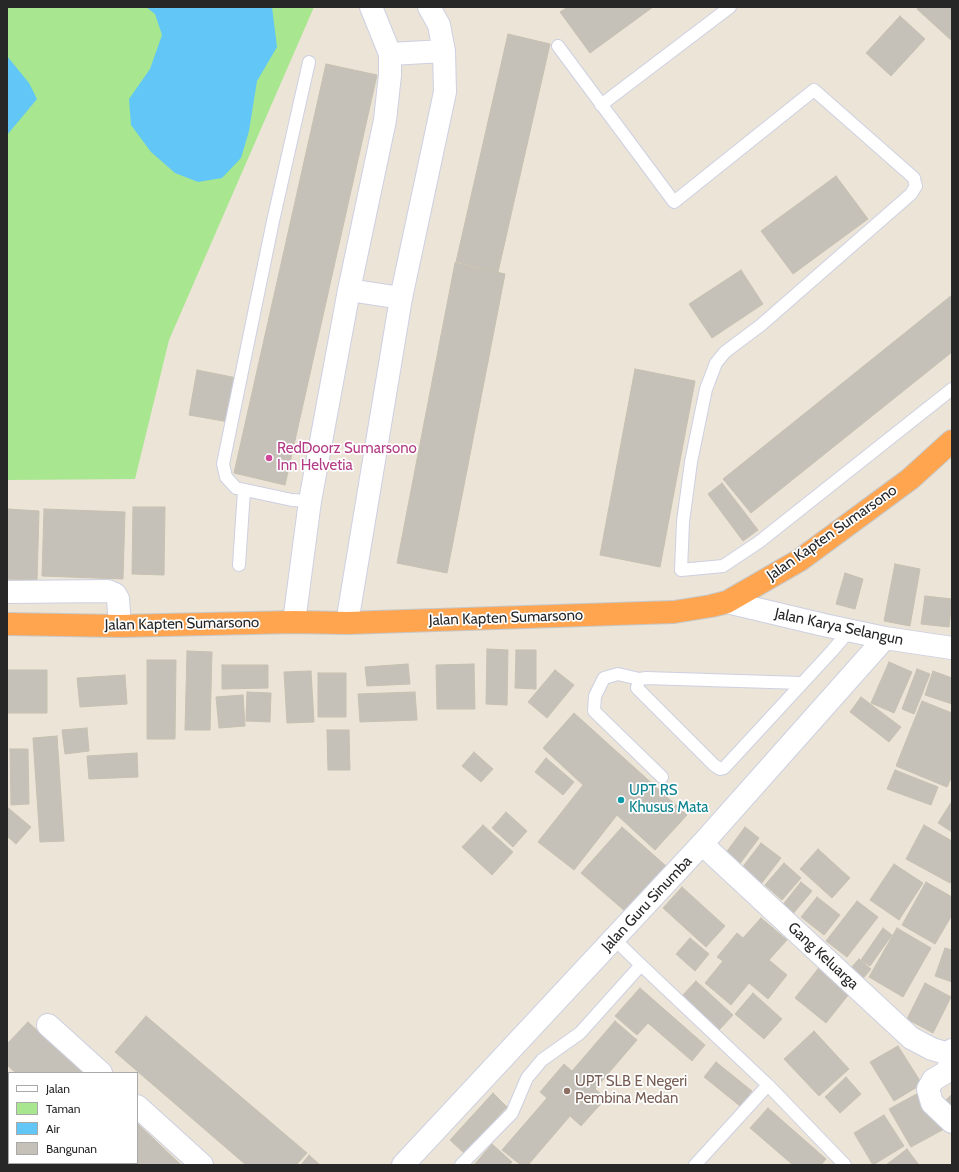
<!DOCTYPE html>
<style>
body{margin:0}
#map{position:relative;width:959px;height:1172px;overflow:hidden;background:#ebe4d7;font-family:Cabin,sans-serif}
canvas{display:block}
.frame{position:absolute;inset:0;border:8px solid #272727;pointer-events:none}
.legend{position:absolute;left:8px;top:1072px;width:130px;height:92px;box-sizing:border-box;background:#fff;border:1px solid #a9a9a9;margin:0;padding:5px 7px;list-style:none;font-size:12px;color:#272727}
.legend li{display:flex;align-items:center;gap:8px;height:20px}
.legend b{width:20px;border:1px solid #a9a9a9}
</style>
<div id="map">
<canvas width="959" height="1172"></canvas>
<div class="frame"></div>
<ul class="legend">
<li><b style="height:5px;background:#fff"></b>Jalan</li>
<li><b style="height:11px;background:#a8e68f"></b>Taman</li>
<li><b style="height:11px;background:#62c7f6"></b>Air</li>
<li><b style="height:11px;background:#c6c1b8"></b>Bangunan</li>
</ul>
</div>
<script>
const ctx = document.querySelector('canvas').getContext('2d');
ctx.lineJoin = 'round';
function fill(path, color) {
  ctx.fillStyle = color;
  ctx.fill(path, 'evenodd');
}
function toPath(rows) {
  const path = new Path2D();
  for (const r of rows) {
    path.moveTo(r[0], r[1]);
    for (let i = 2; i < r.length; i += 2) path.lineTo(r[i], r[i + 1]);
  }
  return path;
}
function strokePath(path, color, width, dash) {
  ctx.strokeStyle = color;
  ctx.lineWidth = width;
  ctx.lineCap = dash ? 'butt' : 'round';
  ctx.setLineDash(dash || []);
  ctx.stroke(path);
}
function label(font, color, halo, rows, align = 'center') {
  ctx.font = font + ' Cabin,sans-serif';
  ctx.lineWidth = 3.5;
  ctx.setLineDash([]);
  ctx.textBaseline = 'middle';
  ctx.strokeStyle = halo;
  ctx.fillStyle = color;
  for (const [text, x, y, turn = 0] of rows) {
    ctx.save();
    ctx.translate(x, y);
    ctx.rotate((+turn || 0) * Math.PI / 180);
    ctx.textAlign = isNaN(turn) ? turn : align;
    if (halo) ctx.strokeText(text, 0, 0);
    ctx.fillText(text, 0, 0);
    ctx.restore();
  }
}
fill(toPath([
 [7,7,314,7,169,340,135,479,7,480]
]), '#a8e68f');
fill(toPath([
 [146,7,272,7,277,47,257,81,249,131,241,158,222,178,198,182,175,173,151,152,131,125,129,99,150,69,162,35,155,14],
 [7,56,29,83,37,99,7,135]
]), '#62c7f6');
const building = toPath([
 [568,7,653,7,590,53,560,12,568,7],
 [918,7,952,7,952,41,917,9,918,7],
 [900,16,925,39,891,76,866,53,900,16],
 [508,34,550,44,498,272,456,262,508,34],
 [326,64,377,75,285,485,234,473,326,64],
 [836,176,868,219,793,274,761,231,836,176],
 [455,263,505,274,447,573,397,563,455,263],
 [741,270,763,304,712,338,689,304,741,270],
 [952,295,952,352,751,513,723,479,952,295],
 [635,369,695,381,660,567,600,555,635,369],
 [197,370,237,378,229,422,189,415,197,370],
 [722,483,758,530,743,541,708,494,722,483],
 [133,507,165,507,164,575,132,574,133,507],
 [8,509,39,511,37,580,7,579,8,509],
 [44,509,125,512,123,579,42,576,44,509],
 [895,564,920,569,910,626,884,621,895,564],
 [845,573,863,579,855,609,836,604,845,573],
 [925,596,952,599,949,627,921,624,925,596],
 [487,649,508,650,507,705,486,704,487,649],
 [516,650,536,650,536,689,515,688,516,650],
 [187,651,212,652,210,730,185,730,187,651],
 [147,660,176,660,175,739,147,739,147,660],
 [889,662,912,672,894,713,871,703,889,662],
 [408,664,410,684,367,686,365,667,408,664],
 [474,664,475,709,437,709,436,665,474,664],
 [222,665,268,665,268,688,222,689,222,665],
 [917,669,930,674,914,714,902,709,917,669],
 [7,670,47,670,47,713,7,713,7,670],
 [555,670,574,685,547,718,528,702,555,670],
 [311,671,314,722,287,723,284,672,311,671],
 [933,671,952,678,952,704,925,695,933,671],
 [318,673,346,673,346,717,318,717,318,673],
 [125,675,127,704,80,707,77,678,125,675],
 [247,692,271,693,270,722,246,721,247,692],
 [415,692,417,720,360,722,358,694,415,692],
 [243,695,245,726,219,728,216,697,243,695],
 [861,697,901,727,889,742,850,712,861,697],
 [922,701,952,713,952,776,947,787,896,766,922,701],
 [574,713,687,815,655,850,617,815,574,870,538,842,583,785,543,748,574,713],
 [87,728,89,751,65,754,62,730,87,728],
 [327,730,349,730,350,770,328,770,327,730],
 [57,736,64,841,40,842,33,738,57,736],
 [10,749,28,749,29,804,11,805,10,749],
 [474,752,493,769,481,782,462,766,474,752],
 [137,753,138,777,89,779,87,756,137,753],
 [546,758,574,782,563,795,535,772,546,758],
 [895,770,938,787,931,805,887,789,895,770],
 [952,801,952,832,938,823,952,801],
 [7,807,31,827,16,844,7,836,7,807],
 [506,812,527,831,513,847,492,828,506,812],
 [483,825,513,852,492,875,462,847,483,825],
 [924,825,952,841,952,880,950,883,906,859,924,825],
 [622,827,666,866,626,912,581,873,622,827],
 [745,827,759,838,739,865,725,854,745,827],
 [761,843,781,858,761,884,741,869,761,843],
 [818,849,850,878,832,898,800,869,818,849],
 [784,863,801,878,782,900,765,885,784,863],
 [894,864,923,883,899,920,870,900,894,864],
 [801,882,812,891,792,915,781,907,801,882],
 [926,882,952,897,952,915,935,944,902,925,926,882],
 [682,887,725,926,706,947,663,908,682,887],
 [817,897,840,915,824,935,801,917,817,897],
 [857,901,878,917,847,957,826,941,857,901],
 [761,918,787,940,769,960,787,975,768,999,749,983,731,1005,705,983,723,961,717,957,737,933,743,938,761,918],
 [883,928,892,935,870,966,861,960,883,928],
 [897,928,931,948,903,997,869,977,897,928],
 [690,938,709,954,695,971,676,954,690,938],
 [945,948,952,950,952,982,935,976,945,948],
 [859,959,871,969,860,982,847,972,859,959],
 [821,965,853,989,826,1023,795,998,821,965],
 [696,981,733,1015,719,1030,682,996,696,981],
 [925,983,951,997,933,1033,907,1019,925,983],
 [640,988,705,1045,692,1061,648,1023,637,1035,615,1016,640,988],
 [753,993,782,1019,764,1039,735,1014,753,993],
 [146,1016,307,1153,296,1165,246,1165,115,1052,146,1016],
 [615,1021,637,1040,595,1089,606,1098,581,1126,570,1116,528,1165,521,1165,502,1150,547,1098,540,1092,564,1064,572,1071,615,1021],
 [28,1022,83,1073,16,1073,7,1065,7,1044,28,1022],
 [814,1031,849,1069,819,1096,784,1059,814,1031],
 [898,1046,922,1084,894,1101,870,1062,898,1046],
 [716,1062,752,1091,740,1106,704,1077,716,1062],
 [846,1077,861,1094,840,1113,825,1097,846,1077],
 [924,1090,946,1128,911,1147,889,1109,924,1090],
 [493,1093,507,1107,464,1153,450,1140,493,1093],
 [952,1094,952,1113,943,1103,952,1094],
 [768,1108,826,1159,821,1165,793,1165,750,1128,768,1108],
 [884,1115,904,1146,873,1165,854,1133,884,1115],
 [137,1123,181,1165,114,1165,112,1163,137,1163,137,1123],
 [492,1144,512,1162,509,1165,474,1165,492,1144],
 [907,1149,919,1165,886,1165,907,1149],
 [309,1155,320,1165,301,1165,309,1155]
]);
fill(building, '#c6c1b8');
strokePath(building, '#c6c0b1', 1);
const lane = toPath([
 [558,46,674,202,814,90,914,178,915,183,916,186,911,194,761,325,725,352,716,363,706,389,691,462,683,522,681,570,723,566,759,542,952,389],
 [309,62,273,221,223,464,226,477,236,488,292,500,310,501],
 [601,105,730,7],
 [239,565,244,491],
 [639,679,618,674,604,678,595,696,594,711,662,777],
 [801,683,646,678,639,679,637,688,714,765,720,769,724,768,832,651,849,631],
 [614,939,641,965],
 [461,1165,512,1113,527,1078,542,1060,580,1033,641,965,768,1085,845,1165],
 [695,1165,768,1085]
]);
const street = toPath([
 [390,54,444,51],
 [349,290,401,298],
 [7,592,108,591,115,594,118,599,120,626],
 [294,622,310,501,349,290,385,120,390,75,390,54,371,7],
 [347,623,401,298,445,92,444,51,439,25,429,7],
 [702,844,911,1038,932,1049,952,1055],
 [48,1025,101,1073],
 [952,1050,948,1071,933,1080,928,1089,932,1103,952,1122],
 [137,1106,202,1165]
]);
const secondary = toPath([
 [727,602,824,625,885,638,952,648],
 [403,1165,702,844,885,638]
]);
const highway = toPath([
 [7,624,120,626,294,622,347,623,674,612,711,606,727,602,800,560,910,479,952,441]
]);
strokePath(lane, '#cdd0e2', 14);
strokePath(street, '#cdd0e2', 24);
strokePath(secondary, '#cdd0e2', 24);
strokePath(highway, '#c7c7c7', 24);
strokePath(lane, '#fff', 12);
strokePath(street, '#fff', 22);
strokePath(secondary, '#fff', 22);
strokePath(highway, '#ffa44f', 22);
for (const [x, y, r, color] of [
 [269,458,4,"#d1479c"],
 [621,800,4,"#0f9aa8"],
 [567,1091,4,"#8d6e63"]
]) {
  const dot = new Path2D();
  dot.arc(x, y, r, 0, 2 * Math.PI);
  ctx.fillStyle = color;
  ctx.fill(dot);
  strokePath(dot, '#fff', 1.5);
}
label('15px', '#b23c85', '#fff', [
 ["RedDoorz Sumarsono",277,449],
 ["Inn Helvetia",277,466]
], 'left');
label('15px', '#272727', '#fff', [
 ["Jalan Kapten Sumarsono",832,533,-35],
 ["Jalan Kapten Sumarsono",506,618,-2],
 ["Jalan Kapten Sumarsono",182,624,-1],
 ["Jalan Karya Selangun",839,627,12],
 ["Jalan Guru Sinumba",647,904,-47],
 ["Gang Keluarga",823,956,43]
]);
label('15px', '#0d838f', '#fff', [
 ["UPT RS",629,791],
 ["Khusus Mata",629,808]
], 'left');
label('15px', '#785e54', '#fff', [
 ["UPT SLB E Negeri",575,1082],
 ["Pembina Medan",575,1099]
], 'left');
</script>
